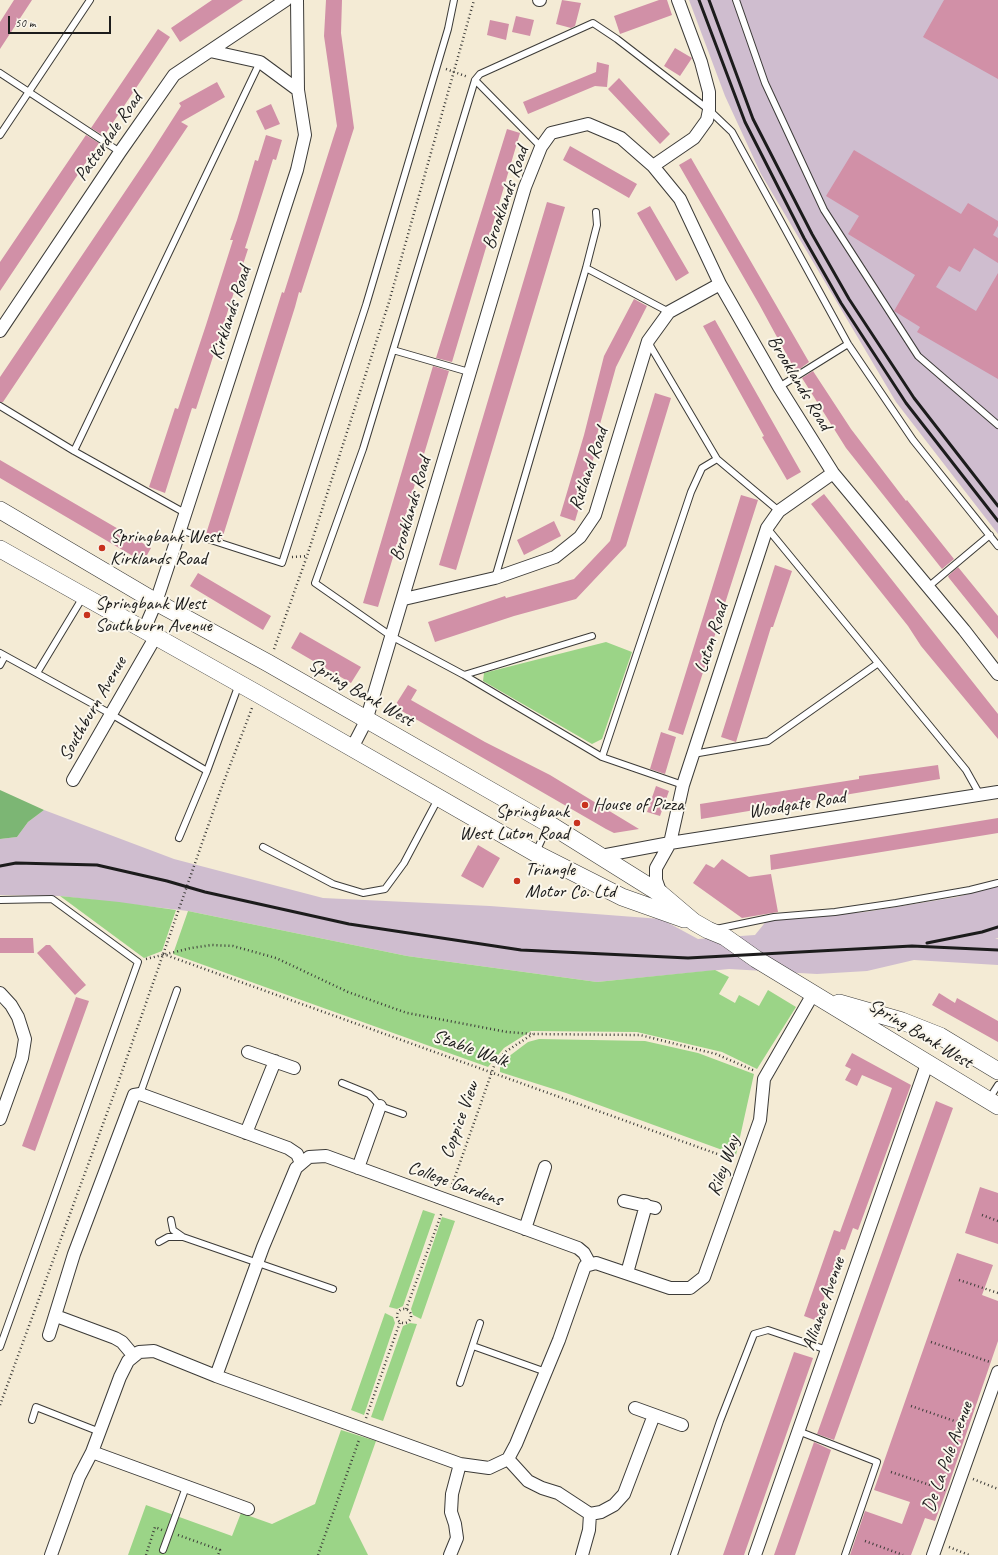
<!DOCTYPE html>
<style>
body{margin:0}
#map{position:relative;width:998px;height:1555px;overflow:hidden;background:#f4ebd5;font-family:Caveat,sans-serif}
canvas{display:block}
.scale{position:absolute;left:8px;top:16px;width:103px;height:18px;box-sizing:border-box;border:2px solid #1c1c1c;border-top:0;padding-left:5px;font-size:12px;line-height:14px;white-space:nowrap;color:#1c1c1c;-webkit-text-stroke:3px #fbf7ec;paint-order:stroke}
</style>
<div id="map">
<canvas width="998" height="1555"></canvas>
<div class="scale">50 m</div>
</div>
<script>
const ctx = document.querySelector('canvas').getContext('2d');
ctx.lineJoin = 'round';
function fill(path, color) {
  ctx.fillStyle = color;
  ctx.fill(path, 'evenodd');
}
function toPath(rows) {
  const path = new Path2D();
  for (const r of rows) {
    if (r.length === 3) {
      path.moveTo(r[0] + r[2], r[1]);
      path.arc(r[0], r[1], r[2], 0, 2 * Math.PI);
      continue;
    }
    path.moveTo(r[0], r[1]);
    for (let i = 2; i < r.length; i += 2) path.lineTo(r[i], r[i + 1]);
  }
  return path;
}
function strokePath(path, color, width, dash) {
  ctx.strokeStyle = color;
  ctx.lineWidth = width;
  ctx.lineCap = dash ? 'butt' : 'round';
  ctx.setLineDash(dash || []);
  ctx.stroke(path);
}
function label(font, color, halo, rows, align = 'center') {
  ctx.font = font + ' Caveat,sans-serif';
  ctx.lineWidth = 4;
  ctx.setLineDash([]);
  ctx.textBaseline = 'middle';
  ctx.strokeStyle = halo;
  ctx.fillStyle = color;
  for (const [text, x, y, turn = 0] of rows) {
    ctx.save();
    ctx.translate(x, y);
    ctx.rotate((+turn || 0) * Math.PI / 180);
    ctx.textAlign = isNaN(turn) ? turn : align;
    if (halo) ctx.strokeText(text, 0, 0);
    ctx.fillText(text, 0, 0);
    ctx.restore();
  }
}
fill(toPath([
 [689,0,998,0,998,534,896,402,761,174,725,96],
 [44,810,174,859,323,898,490,906,661,919,698,939,755,935,768,919,865,912,957,897,998,886,998,938,995,939,998,939,998,965,914,960,867,971,817,974,729,969,597,982,407,956,188,911,60,896,0,895,0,839,17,837,28,822]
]), '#cfbdcf');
fill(toPath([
 [606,642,632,652,602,739,592,744,483,681,484,673],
 [60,896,119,902,176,910,162,951,144,958],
 [188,911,407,956,597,982,715,970,729,977,719,994,735,1003,739,995,759,1006,768,990,796,1007,757,1069,722,1052,637,1032,531,1031,504,1048,488,1067,173,954],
 [539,1039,645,1041,698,1053,754,1074,736,1155,566,1093,500,1072,500,1063,528,1042],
 [423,1210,435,1214,403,1306,397,1309,389,1307],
 [442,1217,455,1221,421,1319,413,1315,411,1309],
 [385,1313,393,1317,395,1323,364,1415,351,1410],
 [410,1323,417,1324,383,1421,371,1417,403,1326],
 [341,1430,376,1441,349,1517,368,1555,128,1555,146,1505,232,1536,241,1513,272,1524,315,1504]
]), '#9bd487');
fill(toPath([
 [0,790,44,810,28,822,17,837,0,839]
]), '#7cb674');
fill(toPath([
 [14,0,32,0,0,49,0,22],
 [212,0,243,0,180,42,171,28],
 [326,0,342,0,341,33,354,128,301,293,299,292,295,307,222,539,206,534,282,292,284,293,337,126,324,36],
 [562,0,581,3,575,26,571,28,556,24],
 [659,0,667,0,672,15,620,34,614,16],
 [944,0,998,0,998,79,923,37],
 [516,16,534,20,530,36,512,32],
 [490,20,509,24,506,40,487,35],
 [158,29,170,37,104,136,91,128],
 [675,48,692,58,680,76,664,66],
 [597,62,609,65,607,87,595,86,528,114,523,102,596,72],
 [619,78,670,134,660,144,608,89],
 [217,82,225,97,181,122,188,126,3,402,0,402,0,377,149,156,181,106,179,103],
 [271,104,280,124,265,130,256,111],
 [507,129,520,133,452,362,436,358],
 [86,135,99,143,0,291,0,262],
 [266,135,282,140,276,160,273,159,265,185,245,248,248,249,196,409,192,408,165,493,149,487,175,408,178,409,206,325,233,240,230,240,237,220,255,160,258,161],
 [570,146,637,184,629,198,563,160],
 [854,150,961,214,968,203,998,221,998,226,993,235,998,238,998,263,974,248,960,272,949,266,936,287,976,311,998,273,998,379,917,332,920,327,894,311,915,275,848,234,859,216,826,196],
 [691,158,809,362,797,371,795,370,759,304,679,165],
 [547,202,565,207,456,570,439,565],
 [650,206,689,273,676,281,637,213],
 [634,299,647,306,616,367,595,442,598,443,575,521,560,516,584,435,604,356],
 [715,320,801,472,787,480,762,437,764,436,703,326],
 [433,366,449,371,378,607,363,603],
 [813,371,851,429,906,501,907,500,954,559,942,569,846,448,802,378],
 [655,393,671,398,626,546,576,599,514,616,435,642,428,622,505,596,506,598,574,579,610,541],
 [0,460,151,548,143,562,0,478],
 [824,494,998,714,998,739,921,646,908,626,811,504],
 [741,495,758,500,683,735,668,730],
 [554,521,561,536,524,555,517,540],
 [775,565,792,571,773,627,771,627,736,742,721,737],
 [958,567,998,616,998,639,949,578,948,576],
 [198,573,271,616,263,630,190,586],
 [300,632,361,667,351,683,291,648],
 [408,685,417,690,411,700,485,742,550,775,639,829,614,833,606,829,400,710,401,707,396,704],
 [661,732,676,737,665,774,650,769],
 [938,765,940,779,701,819,700,804,859,779,859,776],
 [656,786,669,791,660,816,647,812],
 [998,818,998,833,771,870,770,855],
 [478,845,500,858,483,888,461,876],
 [722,859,749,877,771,874,778,912,742,918,693,883,706,864,714,868],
 [0,938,33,938,34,953,0,953],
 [46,945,50,945,86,985,75,995,37,953],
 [939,993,955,1003,957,998,998,1021,998,1042,932,1005],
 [76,997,89,1001,35,1151,22,1146],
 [852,1053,911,1085,858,1230,853,1228,845,1250,841,1249,821,1307,825,1308,820,1322,804,1316,834,1230,840,1232,892,1088,862,1075,857,1086,845,1080,851,1069,845,1066],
 [936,1101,953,1108,834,1440,817,1434],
 [980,1187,998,1193,998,1244,965,1233],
 [957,1253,993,1265,982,1295,998,1301,998,1341,949,1484,935,1521,925,1518,911,1555,850,1555,865,1511,902,1524,910,1502,874,1490],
 [794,1352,813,1358,744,1555,723,1555],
 [814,1442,831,1450,795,1555,774,1555]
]), '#d190a7');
const lane = toPath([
 [736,0,765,83,824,210,918,356,998,425],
 [0,73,120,152],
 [475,80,541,147],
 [0,135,90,0],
 [586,268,669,312],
 [648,342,717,459],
 [393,350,469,372],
 [779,387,848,344],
 [0,406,74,451,185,513],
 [74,451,260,62],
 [767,528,966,770,980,795],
 [180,530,282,563,366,305,448,29,454,0],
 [495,578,586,268,597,225,596,212],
 [928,587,990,535],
 [0,653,111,714,207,771,239,684],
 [0,665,5,656],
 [37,673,83,597],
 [464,675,592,636],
 [693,754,768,741,877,664],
 [602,757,691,492,702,468,717,459,779,511],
 [683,785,602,757,464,675,391,636,315,583,363,449,475,80,480,74,593,23,617,39,709,110,732,132,848,344,913,440,998,546],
 [179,838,207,771],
 [263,847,333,884,363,893,385,889,404,863,438,799],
 [536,852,548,826],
 [0,900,52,899,138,962,0,1347],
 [716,929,774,917,835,912,896,903,970,890,998,883],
 [342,1083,369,1094,380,1106,403,1114],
 [140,1094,177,990],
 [989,1099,998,1085],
 [171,1220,173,1230,183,1237,333,1289],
 [159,1242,168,1237,182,1237],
 [473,1346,546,1372],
 [460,1383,480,1323],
 [32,1420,36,1407,100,1432],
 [798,1431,877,1462,845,1555],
 [163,1550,186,1487],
 [674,1555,720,1421,754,1334,768,1330,827,1350]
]);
const street = toPath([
 [539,0,540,0],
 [210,51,260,62,298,90],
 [653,166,694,138,707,120,709,110,709,92,701,62,678,0],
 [0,331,120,152,174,75,286,0],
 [404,599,495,578,555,557,580,537,595,515,648,341,669,312,720,284],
 [144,630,156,602,180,530,297,170,305,135,298,90,297,0],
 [352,748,366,721,525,187,541,147,551,133,588,124,621,138,653,166,680,199,720,284,779,387,833,473,964,630,998,674],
 [73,780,156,636],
 [601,856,670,843,998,792],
 [661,894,656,880,656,868,670,843,683,785,767,528,779,511,833,473],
 [0,993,11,1005,18,1017,25,1039,22,1058,0,1119],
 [248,1052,294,1068],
 [246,1133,275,1061],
 [358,1168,380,1106],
 [624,1201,655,1208],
 [525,1229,545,1167],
 [627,1273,646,1205],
 [56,1316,115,1338,122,1342,133,1355],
 [49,1335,74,1254,134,1095,140,1094,288,1148,297,1154,301,1163],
 [216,1376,460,1464,489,1468,508,1459,516,1444,559,1340,585,1266,596,1263,670,1288,690,1288,704,1277,760,1120,764,1079,813,994],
 [635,1408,682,1425],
 [92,1452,248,1509],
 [508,1459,528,1481,542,1488,558,1493,590,1514,589,1530,582,1555],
 [590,1514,601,1512,614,1505,624,1494,654,1415],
 [51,1555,79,1477,92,1452,120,1377,128,1361,139,1352,154,1351,216,1376,263,1247,296,1168,309,1157,326,1156,578,1248,584,1253,590,1264],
 [450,1555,457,1538,455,1524,451,1512,452,1494,460,1464],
 [755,1555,927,1064],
 [933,1555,998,1372]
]);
const secondary = toPath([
 [0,510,156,602,268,663,549,824,661,894,694,922,708,930,725,937,756,959,998,1106],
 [0,549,258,694,535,853,622,897,684,919],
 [839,1003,902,1021,940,1036,998,1071]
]);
strokePath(lane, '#3c3b38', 8);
strokePath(street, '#3c3b38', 14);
strokePath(secondary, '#3c3b38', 18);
strokePath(toPath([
 [446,69,468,77],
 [292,557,307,556],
 [274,649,307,556,389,302,474,0],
 [163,954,734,1160],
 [146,959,191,948,212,945,233,946,276,958,348,992,407,1013,507,1032,533,1034,640,1035,716,1054,755,1071],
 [451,1188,494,1066,505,1052,533,1034],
 [982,1215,998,1221],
 [959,1280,998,1293],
 [404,1316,7],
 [406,1309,442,1212],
 [931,1342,990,1362],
 [0,1405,118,1083,221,789,252,708],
 [911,1406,966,1425],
 [366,1418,400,1322],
 [891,1472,945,1490],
 [973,1479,998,1489],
 [178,1535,220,1550,218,1555],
 [865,1541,903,1555],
 [949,1547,969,1555],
 [146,1555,155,1527,162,1530],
 [318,1555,359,1440]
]), '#3c3b38', 2.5, [1, 3]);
strokePath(lane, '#fff', 6);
strokePath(street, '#fff', 12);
strokePath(secondary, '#fff', 17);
strokePath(toPath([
 [699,0,745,122,804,238,841,303,906,403,998,521],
 [709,0,753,119,812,234,849,299,914,398,998,506],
 [0,866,16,863,97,865,167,881,205,892,349,924,521,950,688,958,912,946,998,950],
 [927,943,982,932,998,927]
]), '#1c1c1c', 3);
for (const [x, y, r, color] of [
 [102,548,4,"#c8321e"],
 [87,615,4,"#c8321e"],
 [585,805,4,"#c8321e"],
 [577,823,4,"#c8321e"],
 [517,881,4,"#c8321e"]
]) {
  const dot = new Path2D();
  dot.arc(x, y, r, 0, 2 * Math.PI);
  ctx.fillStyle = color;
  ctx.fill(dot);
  strokePath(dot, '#fbf7ec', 1.5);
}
label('19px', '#1c1c1c', '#fbf7ec', [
 ["Patterdale Road",109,137,-55],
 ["Brooklands Road",506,198,-71],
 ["Kirklands Road",231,313,-72],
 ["Brooklands Road",799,383,59],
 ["Rutland Road",589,469,-71],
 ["Brooklands Road",411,509,-74],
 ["Luton Road",712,638,-72],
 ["Spring Bank West",361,693,30],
 ["Southburn Avenue",93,709,-60],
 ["Woodgate Road",797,805,-9],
 ["Spring Bank West",920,1034,31],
 ["Stable Walk",470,1049,20],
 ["Coppice View",460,1120,-70],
 ["Riley Way",724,1166,-70],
 ["College Gardens",455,1184,20],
 ["Alliance Avenue",824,1304,-71],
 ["De La Pole Avenue",948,1457,-70]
]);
label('19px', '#1c1c1c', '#fbf7ec', [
 ["Springbank West",110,537],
 ["Kirklands Road",110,559],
 ["Springbank West",95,604],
 ["Southburn Avenue",95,626],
 ["House of Pizza",593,805],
 ["Springbank",569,812,"right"],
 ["West Luton Road",569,834,"right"],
 ["Triangle",525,870],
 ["Motor Co. Ltd",525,892]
], 'left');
</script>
